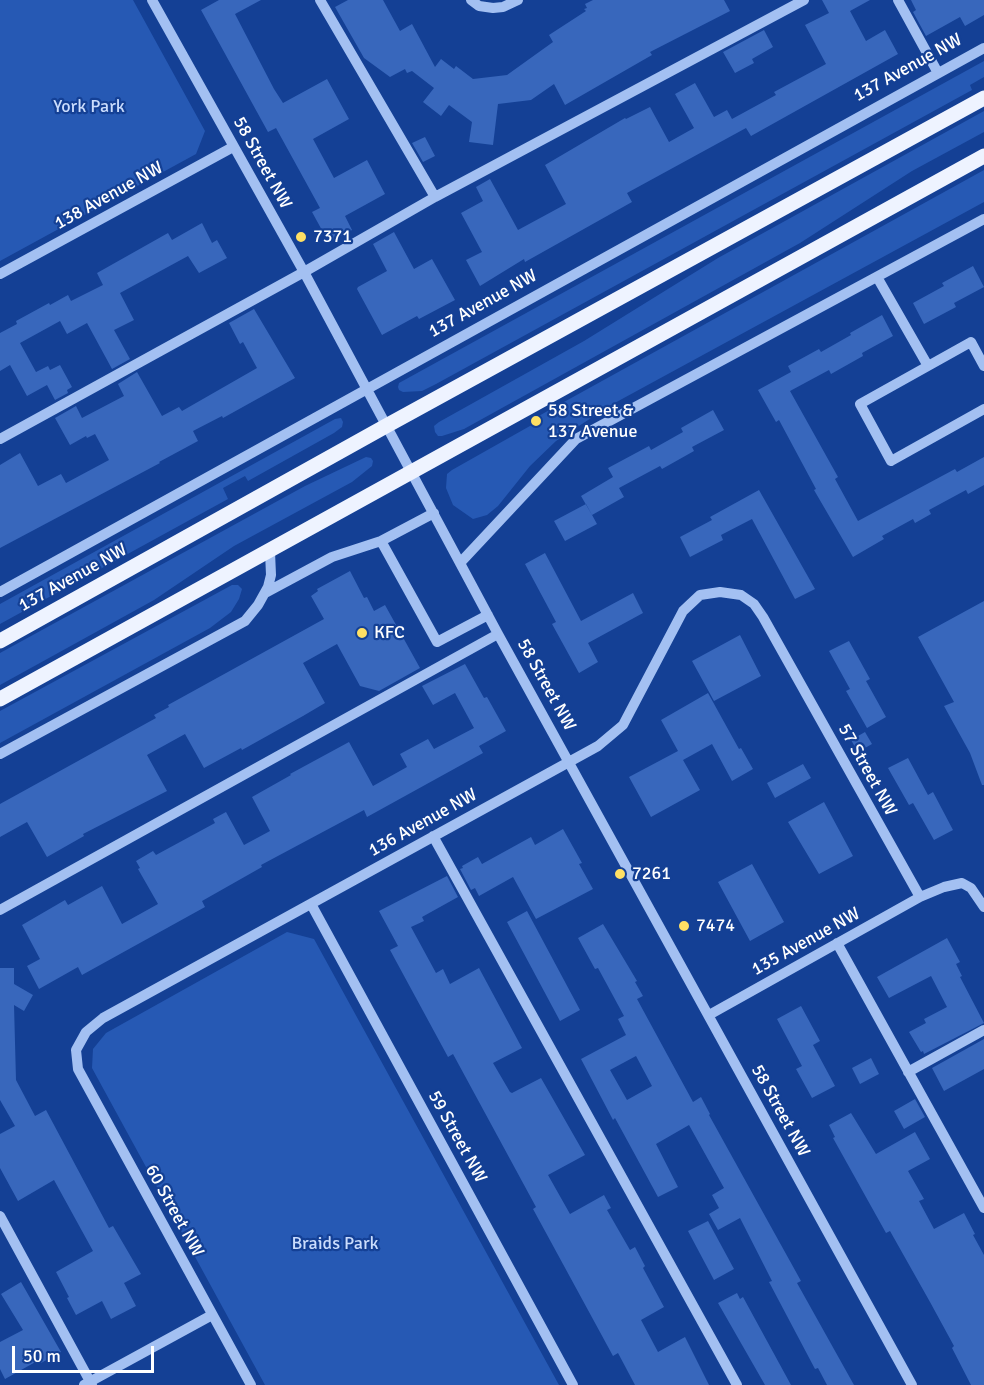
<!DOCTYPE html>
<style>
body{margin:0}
#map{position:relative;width:984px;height:1385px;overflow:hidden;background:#144095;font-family:Signika,sans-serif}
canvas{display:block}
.scale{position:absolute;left:12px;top:1346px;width:142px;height:27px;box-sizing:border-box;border:3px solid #fff;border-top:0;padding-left:8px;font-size:18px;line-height:21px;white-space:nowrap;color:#fff;-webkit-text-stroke:4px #144095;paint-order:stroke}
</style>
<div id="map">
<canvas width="984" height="1385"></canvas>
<div class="scale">50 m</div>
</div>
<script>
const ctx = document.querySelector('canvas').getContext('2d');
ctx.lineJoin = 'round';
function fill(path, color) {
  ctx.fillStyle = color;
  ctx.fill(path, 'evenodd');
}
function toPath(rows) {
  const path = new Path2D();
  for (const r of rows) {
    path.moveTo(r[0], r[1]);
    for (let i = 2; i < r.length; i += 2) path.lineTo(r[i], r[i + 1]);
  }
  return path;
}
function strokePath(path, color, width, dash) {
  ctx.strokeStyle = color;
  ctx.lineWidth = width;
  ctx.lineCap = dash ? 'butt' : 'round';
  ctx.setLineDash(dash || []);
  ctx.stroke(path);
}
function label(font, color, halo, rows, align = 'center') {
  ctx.font = font + ' Signika,sans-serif';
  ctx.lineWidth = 4.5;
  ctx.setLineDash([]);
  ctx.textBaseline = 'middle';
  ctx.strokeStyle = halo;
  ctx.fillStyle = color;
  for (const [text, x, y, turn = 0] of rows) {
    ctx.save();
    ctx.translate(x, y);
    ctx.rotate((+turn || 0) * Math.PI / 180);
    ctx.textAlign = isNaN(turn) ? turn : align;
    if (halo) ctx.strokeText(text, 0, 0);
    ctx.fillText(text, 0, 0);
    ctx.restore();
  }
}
fill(toPath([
 [0,0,133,0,205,131,196,154,0,261],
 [984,61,984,77,970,85,972,90,436,384,422,391,403,392,399,390,398,387,399,383],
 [984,111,984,132,912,171,800,243,464,429,442,436,438,436,435,432,434,426,439,422,584,341,718,258],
 [984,170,984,202,611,405,556,441,530,466,498,506,487,515,473,519,453,505,446,488,447,474,452,470,537,422,535,418],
 [341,418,343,422,342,427,334,433,248,481,245,476,223,488,228,499,0,624,0,604,335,419],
 [366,457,371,458,373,461,372,466,352,482,234,546,154,600,0,685,0,653,305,486],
 [232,585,238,585,242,589,239,599,231,612,210,628,0,743,0,711],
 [287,932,314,939,559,1385,265,1385,92,1068,93,1049,106,1033]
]), '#2659b4');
fill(toPath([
 [219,0,261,0,235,14,274,89,283,103,327,79,349,119,313,139,334,178,367,160,385,194,345,216,352,230,329,243,312,212,320,208,276,128,268,132,201,10],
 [348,0,383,0,400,31,412,24,435,67,441,59,454,69,456,66,473,79,507,75,553,42,549,35,586,11,584,9,587,8,585,4,593,0,724,0,730,11,650,52,652,55,565,105,554,84,531,100,498,104,493,145,469,142,472,122,449,105,441,116,423,102,434,88,412,71,407,73,405,69,390,77,364,58,335,7],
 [822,0,870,0,850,11,866,41,885,30,898,54,751,136,746,128,627,193,632,202,525,262,524,259,480,286,466,260,482,252,461,213,483,201,476,187,490,179,518,230,566,204,545,165,625,118,626,119,650,107,669,142,694,128,675,94,695,83,714,117,727,110,732,119,776,95,774,92,826,64,805,25,829,13],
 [911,0,984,0,984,15,965,26,960,17,926,36,913,12,916,10],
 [764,30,773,47,752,59,754,63,735,73,723,52],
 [425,137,435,156,423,162,412,143],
 [202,223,212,243,217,240,227,258,199,273,188,256,120,293,134,320,114,330,130,359,112,369,87,323,67,334,60,321,20,343,36,372,48,366,50,370,60,365,72,387,67,390,68,393,55,400,47,385,27,396,10,365,0,371,0,333,17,324,16,321,49,303,50,305,68,295,71,301,103,285,97,273,168,233,172,240],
 [394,232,414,269,432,259,455,300,419,319,417,316,382,335,357,289,358,287,387,271,373,244],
 [973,266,984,287,954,303,956,307,924,324,913,303,944,286,942,283],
 [254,309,295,378,223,418,222,416,193,431,198,441,159,462,160,463,0,548,0,465,20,453,38,486,61,474,66,483,109,460,95,434,87,438,86,436,70,445,55,418,76,406,82,418,124,396,118,384,137,372,162,416,179,407,182,411,257,368,243,342,240,344,229,323],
 [882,315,893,336,862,353,863,356,831,374,829,370,790,391,838,477,835,479,858,521,955,469,957,472,984,457,984,485,968,494,966,490,929,510,931,514,915,523,913,519,882,536,884,539,853,557,814,490,816,489,779,420,776,422,758,390,791,372,788,366,819,349,821,352,851,335,850,333],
 [713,410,724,430,692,447,694,451,662,469,660,466,619,488,624,497,592,515,581,496,613,477,608,468,649,446,651,450,683,432,681,428],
 [759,490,815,589,795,599,752,519,721,535,723,540,690,557,680,537,712,520,710,517],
 [586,504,597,524,565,541,554,521],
 [545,553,581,621,633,593,643,613,588,643,598,662,579,673,552,624,556,622,525,564],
 [350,571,364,598,367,597,374,611,385,605,420,668,379,691,360,686,337,644,303,663,325,703,303,716,242,750,241,748,204,768,185,734,147,755,167,791,83,834,84,836,47,857,27,822,0,837,0,804,156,718,154,715,169,707,168,705,324,619,311,596,318,591,317,589],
 [984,601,984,785,982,785,970,753,944,706,954,702,918,637],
 [740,635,761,676,714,701,692,661],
 [849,641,870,679,866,681,886,717,867,728,846,691,850,689,829,651],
 [465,664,484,698,487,697,506,731,479,746,483,753,367,817,364,810,261,865,262,867,202,901,205,907,82,975,78,967,39,989,27,966,40,959,22,925,65,900,68,905,102,886,122,924,158,904,138,869,140,868,136,861,153,851,156,855,215,823,213,819,226,812,244,845,270,831,252,797,291,775,290,774,349,742,373,786,407,767,400,754,428,739,434,749,474,728,455,693,433,705,422,686],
 [708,693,739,749,741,748,753,769,732,781,712,744,683,760,700,790,651,817,629,777,678,751,661,720],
 [865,732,872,744,858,752,851,740],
 [908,758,928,795,933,792,953,830,934,840,913,803,909,805,888,768],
 [803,764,811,778,775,798,767,783],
 [824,802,853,856,819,874,788,822],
 [563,829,582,863,579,864,593,889,536,919,513,877,479,896,475,888,471,890,460,869,463,868,462,866,478,857,482,864,531,837,535,845],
 [752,864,784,922,750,941,718,882],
 [447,876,458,897,422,917,424,921,411,927,436,973,443,969,450,984,479,968,522,1048,493,1063,510,1092,512,1093,541,1078,585,1155,548,1175,570,1214,604,1195,611,1208,607,1210,630,1250,635,1247,645,1266,643,1268,664,1307,641,1320,658,1352,685,1337,709,1385,635,1385,618,1353,613,1356,533,1209,536,1207,453,1054,448,1057,390,950,398,946,379,911],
 [527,911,580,1010,560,1021,507,922],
 [603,924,637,981,635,982,643,996,637,999,693,1102,701,1097,710,1114,709,1115,801,1281,797,1283,854,1385,827,1385,818,1368,815,1369,769,1282,772,1281,740,1218,718,1230,709,1214,719,1208,712,1195,724,1188,689,1125,656,1144,678,1187,658,1197,615,1118,613,1120,602,1099,581,1059,626,1035,618,1019,624,1016,598,968,595,969,578,938],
 [636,1056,652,1086,627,1100,610,1070],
 [947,938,960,962,956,964,962,976,960,977,984,1023,924,1054,923,1051,921,1052,909,1032,926,1023,924,1019,947,1007,931,976,889,998,877,977],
 [0,968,14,968,14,984,33,995,24,1011,14,1005,16,1080,35,1116,46,1110,109,1228,113,1226,141,1274,124,1283,136,1306,111,1319,102,1301,76,1315,67,1298,69,1297,56,1272,93,1251,54,1180,18,1201,0,1168,0,1134,15,1126,0,1100],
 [801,1006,820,1041,813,1045,835,1086,812,1098,796,1069,802,1066,777,1019],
 [984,1039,984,1069,944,1091,932,1068],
 [871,1058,879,1074,860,1084,852,1068],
 [915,1099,925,1117,904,1129,894,1111],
 [851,1113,876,1154,915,1132,930,1159,908,1171,924,1199,919,1201,934,1229,964,1213,975,1234,973,1235,984,1255,984,1385,971,1385,952,1348,954,1346,930,1302,890,1231,886,1233,833,1138,835,1137,829,1125],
 [708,1221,734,1269,714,1280,688,1231],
 [21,1282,61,1352,41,1363,39,1360,5,1379,0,1369,0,1342,23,1330,1,1294],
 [737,1293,740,1299,743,1297,791,1385,765,1385,718,1303]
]), '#3867bc');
strokePath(toPath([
 [152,0,304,272,498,634,912,1385],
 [320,0,435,197],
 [471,0,479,6,493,8,503,7,518,0],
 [898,0,938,73],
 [0,274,233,147],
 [877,277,928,366],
 [984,366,971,342,860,404,891,461,984,409],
 [0,439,304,272,435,197,804,0],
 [434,513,381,541,437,642,488,615],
 [460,563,576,439,984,219],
 [0,592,984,48],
 [265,593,332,557,381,541],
 [0,754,245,621,258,605,268,587,271,575,270,552],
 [433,836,737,1385],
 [311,904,573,1385],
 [0,910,498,634],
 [837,943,984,1208],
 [709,1015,920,897,944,887,962,883,971,888,984,907],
 [908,1072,984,1030],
 [0,1216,92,1385],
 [84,1385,212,1315],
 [251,1385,78,1069,76,1050,86,1032,103,1018,598,746,623,725,683,611,700,595,720,592,741,595,754,604,763,617,920,897]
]), '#a3c0f2', 10);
strokePath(toPath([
 [0,641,386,426,984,98],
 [0,699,984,156]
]), '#eef3ff', 15);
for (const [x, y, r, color] of [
 [301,237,6,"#ffe064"],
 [536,421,6,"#ffe064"],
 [362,633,6,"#ffe064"],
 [620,874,6,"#ffe064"],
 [684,926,6,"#ffe064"]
]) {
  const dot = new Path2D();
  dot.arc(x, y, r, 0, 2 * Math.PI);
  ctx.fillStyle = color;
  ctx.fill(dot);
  strokePath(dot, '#144095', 2);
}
label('18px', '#fff', '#144095', [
 ["137 Avenue NW",908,68,-29],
 ["58 Street NW",262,163,61],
 ["138 Avenue NW",109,196,-29],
 ["137 Avenue NW",483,304,-29],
 ["137 Avenue NW",73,578,-29],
 ["58 Street NW",546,685,61],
 ["57 Street NW",867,770,61],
 ["136 Avenue NW",423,823,-29],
 ["135 Avenue NW",806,942,-29],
 ["58 Street NW",780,1111,61],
 ["59 Street NW",457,1137,61],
 ["60 Street NW",174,1211,61]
]);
label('18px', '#cbddfd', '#144095', [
 ["York Park",89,107],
 ["Braids Park",335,1244]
]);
label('18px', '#fff', '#144095', [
 ["7371",313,237],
 ["58 Street &",548,411],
 ["137 Avenue",548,432],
 ["KFC",374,633],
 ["7261",632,874],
 ["7474",696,926]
], 'left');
</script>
